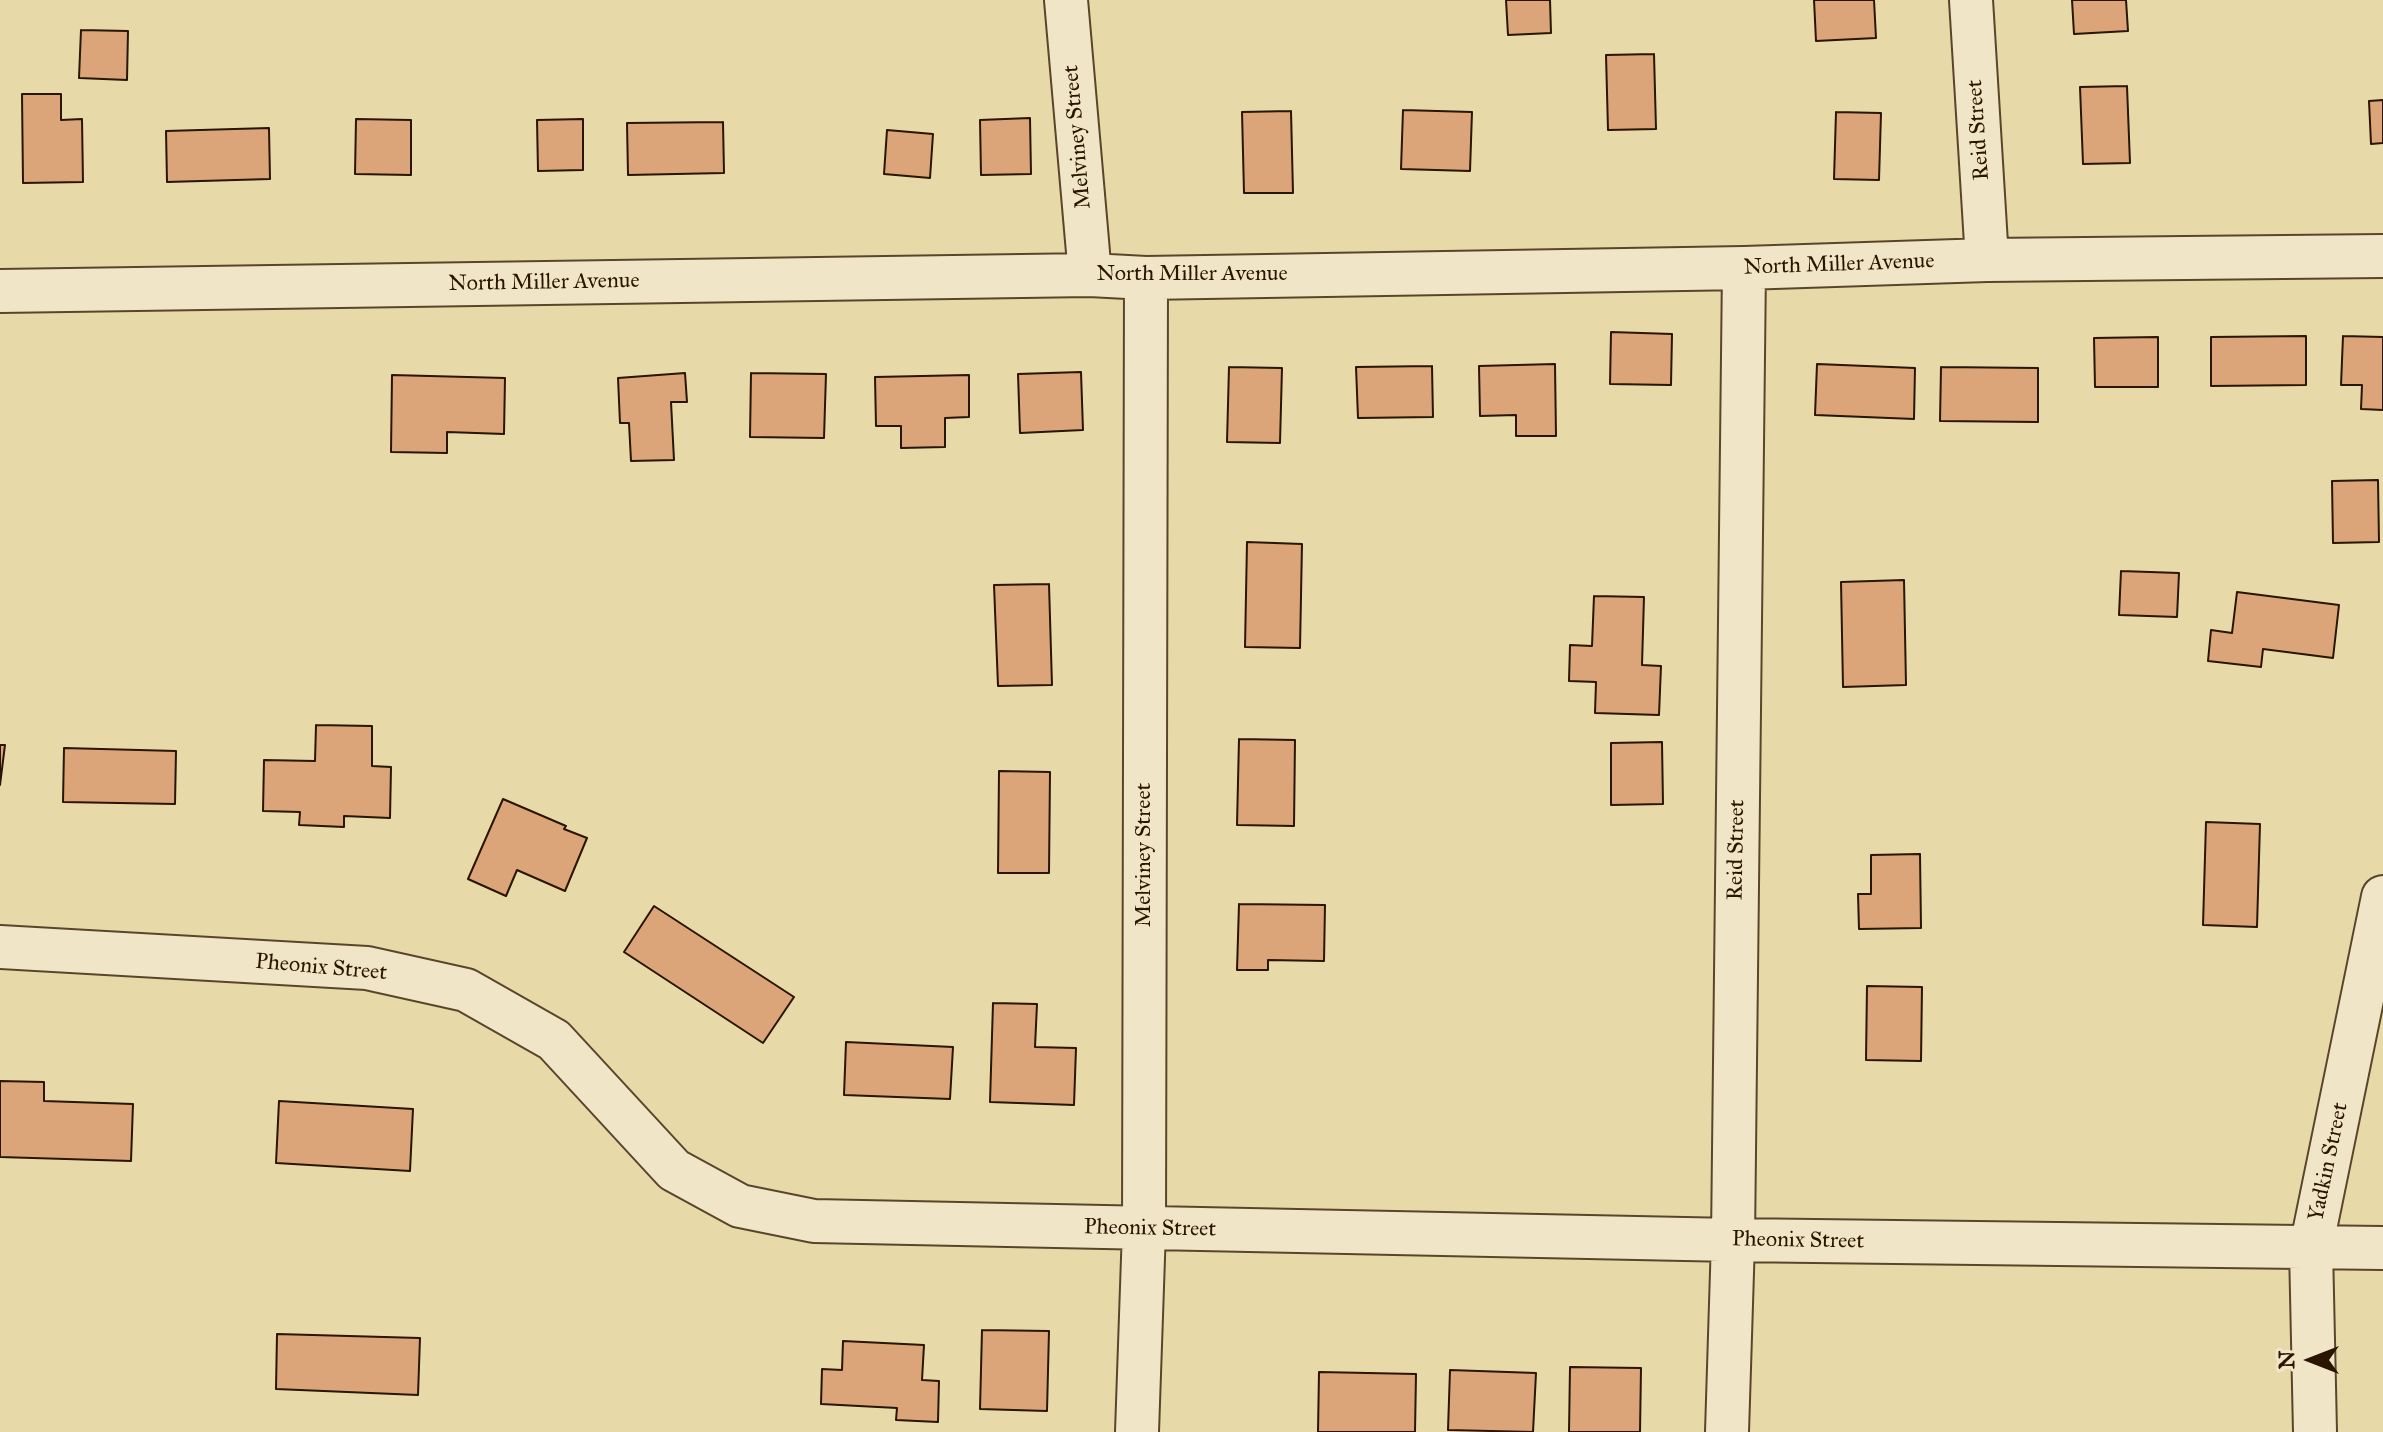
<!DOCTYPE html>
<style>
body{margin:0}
#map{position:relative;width:2383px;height:1432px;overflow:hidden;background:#e8d9a9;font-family:"IM FELL Great Primer",serif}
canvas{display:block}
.north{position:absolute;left:2271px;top:1320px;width:80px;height:80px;-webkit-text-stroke:6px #f0e6c7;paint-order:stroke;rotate:270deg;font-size:22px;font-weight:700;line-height:32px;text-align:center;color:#291500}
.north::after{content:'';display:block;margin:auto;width:28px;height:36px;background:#291500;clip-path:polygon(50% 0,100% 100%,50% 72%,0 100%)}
</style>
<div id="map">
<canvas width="2383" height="1432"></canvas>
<div class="north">N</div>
</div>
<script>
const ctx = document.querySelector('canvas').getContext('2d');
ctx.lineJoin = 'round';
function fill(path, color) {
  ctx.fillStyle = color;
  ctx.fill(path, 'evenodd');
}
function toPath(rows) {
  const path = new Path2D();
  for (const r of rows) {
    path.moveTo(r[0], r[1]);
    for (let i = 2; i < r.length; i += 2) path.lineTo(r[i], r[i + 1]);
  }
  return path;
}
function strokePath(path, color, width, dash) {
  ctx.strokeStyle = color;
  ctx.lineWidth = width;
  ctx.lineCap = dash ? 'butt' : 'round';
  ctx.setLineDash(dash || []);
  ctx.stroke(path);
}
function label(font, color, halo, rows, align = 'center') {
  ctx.font = font + ' "IM FELL Great Primer",serif';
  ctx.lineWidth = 6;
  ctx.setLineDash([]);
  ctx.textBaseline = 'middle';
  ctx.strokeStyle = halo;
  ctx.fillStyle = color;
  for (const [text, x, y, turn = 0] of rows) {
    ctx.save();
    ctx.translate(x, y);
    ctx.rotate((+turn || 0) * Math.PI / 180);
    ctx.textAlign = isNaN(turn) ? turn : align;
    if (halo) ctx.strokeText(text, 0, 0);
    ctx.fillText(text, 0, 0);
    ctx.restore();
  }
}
const building = toPath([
 [1506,0,1550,0,1551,33,1508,35,1506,0],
 [1814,0,1874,0,1876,38,1816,41,1814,0],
 [2072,0,2126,0,2128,31,2074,34,2072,0],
 [81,30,128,31,127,80,79,78,81,30],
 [1654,54,1656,129,1608,130,1606,55,1654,54],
 [2127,86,2130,163,2083,164,2080,87,2127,86],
 [22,94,61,94,61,120,82,119,83,182,23,183,22,94],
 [2383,100,2383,143,2371,144,2369,101,2383,100],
 [1403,110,1472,112,1470,171,1401,169,1403,110],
 [1291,111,1293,193,1244,193,1242,112,1291,111],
 [1836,112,1881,113,1879,180,1834,179,1836,112],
 [1030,118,1031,174,981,175,980,120,1030,118],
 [356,119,411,120,411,175,355,174,356,119],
 [583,119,583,170,538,171,537,120,583,119],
 [723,122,724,173,628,175,627,123,723,122],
 [269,128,270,179,167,182,166,131,269,128],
 [887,130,933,134,930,178,884,174,887,130],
 [1611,332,1672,334,1671,385,1610,384,1611,332],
 [2306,336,2306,385,2211,386,2211,337,2306,336],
 [2343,336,2383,337,2383,410,2361,409,2362,385,2341,385,2343,336],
 [2158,337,2158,387,2095,387,2094,338,2158,337],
 [1555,364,1556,436,1516,436,1516,415,1480,416,1479,366,1555,364],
 [1817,364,1915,368,1914,419,1815,415,1817,364],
 [1432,366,1433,417,1358,418,1356,367,1432,366],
 [1229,367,1282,368,1280,443,1227,442,1229,367],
 [1941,367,2038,368,2038,422,1940,421,1941,367],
 [1081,372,1083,430,1020,433,1018,374,1081,372],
 [685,373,687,402,671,402,674,460,631,461,629,423,620,423,618,378,685,373],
 [751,373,826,374,824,438,750,437,751,373],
 [392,375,505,378,504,434,447,432,447,453,391,452,392,375],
 [969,375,969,417,945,418,945,447,901,448,901,426,876,426,875,377,969,375],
 [2378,480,2379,542,2333,543,2332,481,2378,480],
 [1247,542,1302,544,1300,648,1245,647,1247,542],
 [2121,571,2179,573,2177,617,2119,615,2121,571],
 [1904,580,1906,685,1843,687,1841,582,1904,580],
 [1049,584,1052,685,998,686,994,585,1049,584],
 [2237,592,2339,605,2333,658,2263,649,2261,667,2208,661,2211,630,2232,633,2237,592],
 [1594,596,1644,597,1642,665,1661,666,1659,715,1595,713,1596,682,1569,681,1570,645,1592,646,1594,596],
 [316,725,372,726,372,766,391,767,390,818,344,816,344,827,299,825,300,812,263,811,264,760,315,761,316,725],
 [1239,739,1295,740,1294,826,1237,825,1239,739],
 [1662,742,1663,804,1611,805,1611,743,1662,742],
 [0,745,5,745,0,785,0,745],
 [64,748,176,751,175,804,63,802,64,748],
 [999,771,1050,772,1049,873,998,873,999,771],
 [503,799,566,826,564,829,587,838,565,891,517,870,506,896,468,879,503,799],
 [2206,822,2260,824,2257,927,2203,925,2206,822],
 [1920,854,1921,928,1859,929,1858,894,1871,894,1871,855,1920,854],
 [1239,904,1325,905,1324,961,1268,960,1268,970,1237,970,1239,904],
 [654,906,794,997,763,1043,624,952,654,906],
 [1867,986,1922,987,1921,1061,1866,1060,1867,986],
 [993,1003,1037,1004,1035,1047,1076,1048,1074,1105,990,1102,993,1003],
 [846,1042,953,1047,950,1099,844,1095,846,1042],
 [0,1081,44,1082,44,1101,133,1104,131,1161,0,1157,0,1081],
 [279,1101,413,1109,410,1171,276,1163,279,1101],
 [982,1330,1049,1331,1047,1411,980,1409,982,1330],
 [277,1334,420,1338,418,1395,276,1389,277,1334],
 [843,1341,924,1345,922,1380,939,1381,938,1422,896,1420,897,1408,821,1404,822,1369,842,1370,843,1341],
 [1570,1367,1641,1368,1640,1432,1569,1432,1570,1367],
 [1450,1370,1536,1373,1533,1432,1448,1430,1450,1370],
 [1319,1372,1416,1374,1415,1432,1318,1432,1319,1372]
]);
fill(building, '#dba479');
strokePath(building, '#291500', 2);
const minor = toPath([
 [1066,0,1090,275],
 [1971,0,1987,260],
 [0,291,1090,275,1146,278,1744,268,1987,260,2383,256],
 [0,947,367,968,466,990,554,1040,674,1170,740,1206,814,1221,1733,1240,2383,1248],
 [1137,1432,1144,1229,1146,278],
 [1727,1432,1733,1240,1744,268],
 [2315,1432,2311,1248,2383,897]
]);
strokePath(minor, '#59462a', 46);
strokePath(minor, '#f0e6c7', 42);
label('22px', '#291500', '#f0e6c7', [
 ["Reid Street",1979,130,-94],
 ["Melviney Street",1078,137,-95],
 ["North Miller Avenue",1839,265,-2],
 ["North Miller Avenue",1192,275],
 ["North Miller Avenue",544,283,-1],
 ["Reid Street",1737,850,-89],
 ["Melviney Street",1145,855,-90],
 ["Pheonix Street",321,968,5],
 ["Yadkin Street",2329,1162,-78],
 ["Pheonix Street",1150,1229,1],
 ["Pheonix Street",1798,1241,1]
]);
</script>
